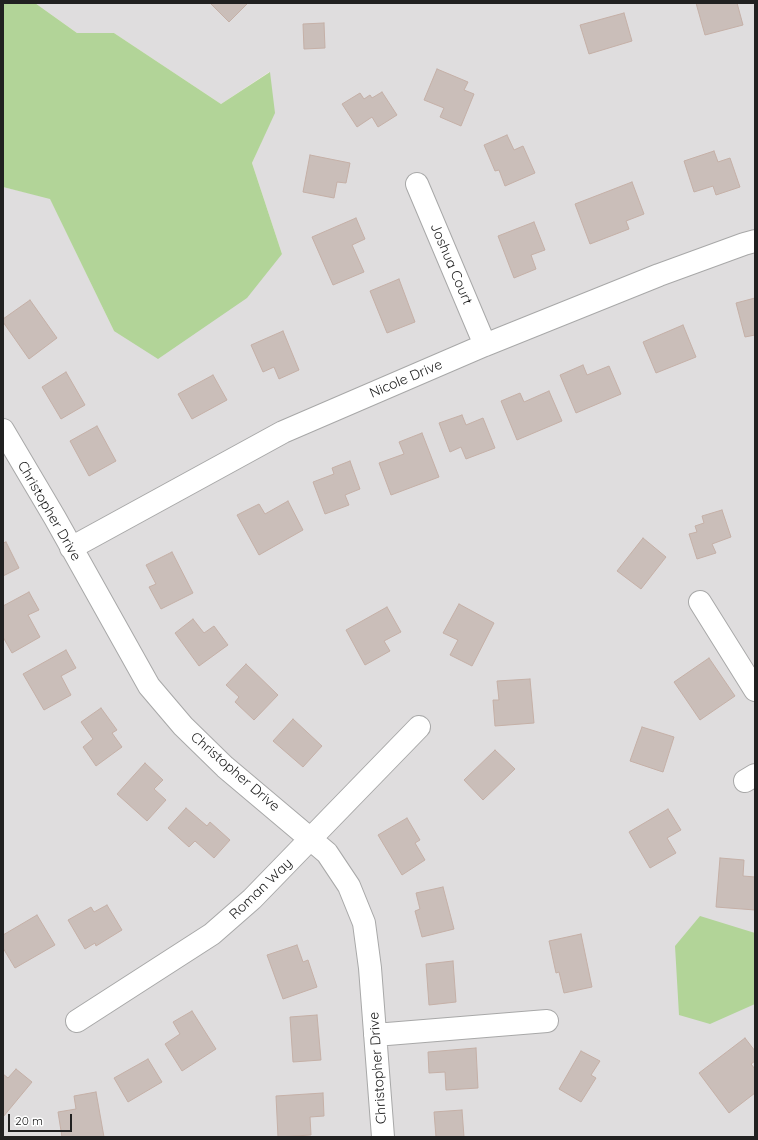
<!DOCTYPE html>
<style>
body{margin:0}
#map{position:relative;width:758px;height:1140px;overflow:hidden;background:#f2ece6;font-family:Quicksand,sans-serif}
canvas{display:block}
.frame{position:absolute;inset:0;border:4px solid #212121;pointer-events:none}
.scale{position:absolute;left:8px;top:1114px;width:64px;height:18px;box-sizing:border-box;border:2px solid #212121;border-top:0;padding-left:5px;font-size:12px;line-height:14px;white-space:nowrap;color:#212121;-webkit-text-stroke:3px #fff;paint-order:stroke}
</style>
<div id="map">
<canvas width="758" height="1140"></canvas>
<div class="frame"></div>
<div class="scale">20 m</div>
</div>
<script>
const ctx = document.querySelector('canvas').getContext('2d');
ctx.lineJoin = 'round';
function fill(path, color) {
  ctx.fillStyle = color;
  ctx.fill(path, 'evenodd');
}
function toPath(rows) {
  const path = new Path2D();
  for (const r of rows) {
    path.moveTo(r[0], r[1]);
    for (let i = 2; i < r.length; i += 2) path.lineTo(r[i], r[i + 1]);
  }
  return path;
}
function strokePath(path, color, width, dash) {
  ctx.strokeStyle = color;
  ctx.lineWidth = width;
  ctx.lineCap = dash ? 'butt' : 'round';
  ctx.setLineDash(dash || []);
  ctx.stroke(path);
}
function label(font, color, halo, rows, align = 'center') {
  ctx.font = font + ' Quicksand,sans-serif';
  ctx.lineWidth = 3;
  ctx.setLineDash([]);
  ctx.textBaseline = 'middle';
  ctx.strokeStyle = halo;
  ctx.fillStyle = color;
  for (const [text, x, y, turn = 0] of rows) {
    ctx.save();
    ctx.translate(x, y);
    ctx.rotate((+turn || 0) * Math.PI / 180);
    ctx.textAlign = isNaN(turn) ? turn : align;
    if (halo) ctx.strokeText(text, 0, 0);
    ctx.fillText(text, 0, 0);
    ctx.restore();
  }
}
fill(toPath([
 [35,3,755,3,755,1137,3,1137,3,187,50,198,114,331,282,254,252,163,274,113,269,72,221,104,114,33,77,33]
]), '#dfddde');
fill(toPath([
 [3,3,35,3,77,33,114,33,221,104,270,72,275,113,252,163,282,254,247,298,158,359,114,331,50,199,3,187],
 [700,916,755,933,755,1004,710,1024,679,1015,675,946]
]), '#b2d498');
const building = toPath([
 [210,3,248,3,229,22,210,3],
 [696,3,737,3,743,25,705,35,696,3],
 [624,13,632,41,589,54,580,25,624,13],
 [324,23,325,48,304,49,303,24,324,23],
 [437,69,468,82,464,90,474,94,461,126,440,117,444,108,424,100,437,69],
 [382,92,397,115,378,127,372,117,357,127,342,104,360,93,364,99,370,95,372,98,382,92],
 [507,135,514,150,523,146,535,173,505,186,499,170,495,171,484,145,507,135],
 [714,151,718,162,730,158,740,187,716,195,713,186,694,192,684,161,714,151],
 [310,155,350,163,346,183,337,182,334,198,303,192,310,155],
 [632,182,644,214,626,221,629,229,590,244,575,204,632,182],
 [356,218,365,239,352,245,364,272,333,285,312,237,356,218],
 [534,222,545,250,531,255,536,269,514,278,498,236,534,222],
 [399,279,415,322,387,333,370,291,399,279],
 [755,298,755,335,745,337,736,303,755,298],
 [30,300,57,338,29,359,3,322,3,319,30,300],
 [683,325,696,357,656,373,643,342,683,325],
 [283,331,299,370,279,379,274,367,263,372,251,345,283,331],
 [583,365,587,375,609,366,621,394,576,413,560,375,583,365],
 [66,372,85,405,61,419,42,387,66,372],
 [213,375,227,400,192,419,178,394,213,375],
 [549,391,562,421,517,440,501,401,520,393,524,402,549,391],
 [462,415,466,425,483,418,495,448,466,459,461,447,450,452,439,423,462,415],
 [97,426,116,461,89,476,70,441,97,426],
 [422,433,439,477,391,495,379,463,404,454,399,442,422,433],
 [350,461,360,489,345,495,349,505,325,514,313,482,334,474,332,468,350,461],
 [288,501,303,530,259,555,237,515,259,504,265,514,288,501],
 [722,510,731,537,712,544,716,553,697,559,689,534,697,532,695,526,704,523,702,516,722,510],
 [643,538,666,557,641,589,617,571,643,538],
 [6,542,19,568,3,576,3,543,6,542],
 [172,552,193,593,161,609,149,587,156,584,146,565,172,552],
 [29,592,39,610,28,615,40,637,12,653,3,637,3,606,29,592],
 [459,604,494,623,472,666,450,655,458,640,443,633,459,604],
 [387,607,401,632,384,641,390,651,365,665,346,630,387,607],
 [193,619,204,633,214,626,228,645,199,666,175,633,193,619],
 [66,650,76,668,61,676,71,695,44,710,23,674,66,650],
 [709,658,735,696,700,720,674,682,709,658],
 [246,664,278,695,254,720,235,702,239,697,226,685,246,664],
 [530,679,534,723,495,726,493,700,499,700,497,681,530,679],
 [101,708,117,730,112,733,122,747,96,766,83,747,93,739,81,722,101,708],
 [293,719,322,746,303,767,273,741,293,719],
 [642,727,674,737,663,772,630,761,642,727],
 [495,750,515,769,483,800,464,780,495,750],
 [145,763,163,780,154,789,166,800,147,821,117,794,145,763],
 [186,808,207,826,210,822,230,840,214,858,195,841,189,847,168,828,186,808],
 [668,809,681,830,667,838,676,853,650,868,629,832,668,809],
 [407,818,420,840,415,843,425,860,402,875,378,835,407,818],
 [720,858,744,860,743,876,755,877,755,910,716,907,720,858],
 [443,887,454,929,422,937,415,911,420,909,416,893,443,887],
 [107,905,122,930,96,946,95,943,85,949,68,920,91,907,94,912,107,905],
 [37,915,55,945,15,968,3,948,3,935,37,915],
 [581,934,592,987,564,993,559,972,556,973,549,941,581,934],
 [297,945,303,962,308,960,317,987,283,999,267,955,297,945],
 [453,961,456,1002,429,1005,426,964,453,961],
 [192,1011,216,1049,182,1071,165,1044,180,1034,173,1022,192,1011],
 [317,1015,321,1060,293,1062,290,1017,317,1015],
 [745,1038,755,1051,755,1061,751,1064,755,1069,755,1093,729,1113,699,1073,745,1038],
 [476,1048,478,1088,446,1090,445,1072,429,1073,428,1052,476,1048],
 [581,1051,600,1061,591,1075,596,1078,581,1102,559,1089,581,1051],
 [148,1059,162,1082,128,1102,114,1078,148,1059],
 [16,1069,32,1082,3,1117,3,1074,8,1078,16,1069],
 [96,1092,104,1137,62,1137,58,1112,76,1109,74,1096,96,1092],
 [323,1093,324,1116,310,1117,311,1135,278,1137,276,1096,323,1093],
 [462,1110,464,1137,436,1137,434,1112,462,1110]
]);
fill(building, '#cabeb9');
strokePath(building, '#c5b0a7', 1);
const minor = toPath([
 [417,184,485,345],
 [3,430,55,518,149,686,183,726,225,767,327,853,349,886,364,923,370,968,383,1137],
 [71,548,283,432,485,345,659,275,744,244,755,241],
 [700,602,755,690],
 [745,781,755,775],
 [77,1021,212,934,252,899,419,727],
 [375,1035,547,1021]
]);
strokePath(minor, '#a8a8a8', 24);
strokePath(minor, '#fff', 22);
label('14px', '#212121', '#fff', [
 ["Joshua Court",451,264,67],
 ["Nicole Drive",406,379,-23],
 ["Christopher Drive",49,511,60],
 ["Christopher Drive",235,772,41],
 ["Roman Way",261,889,-44],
 ["Christopher Drive",378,1068,-94]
]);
</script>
